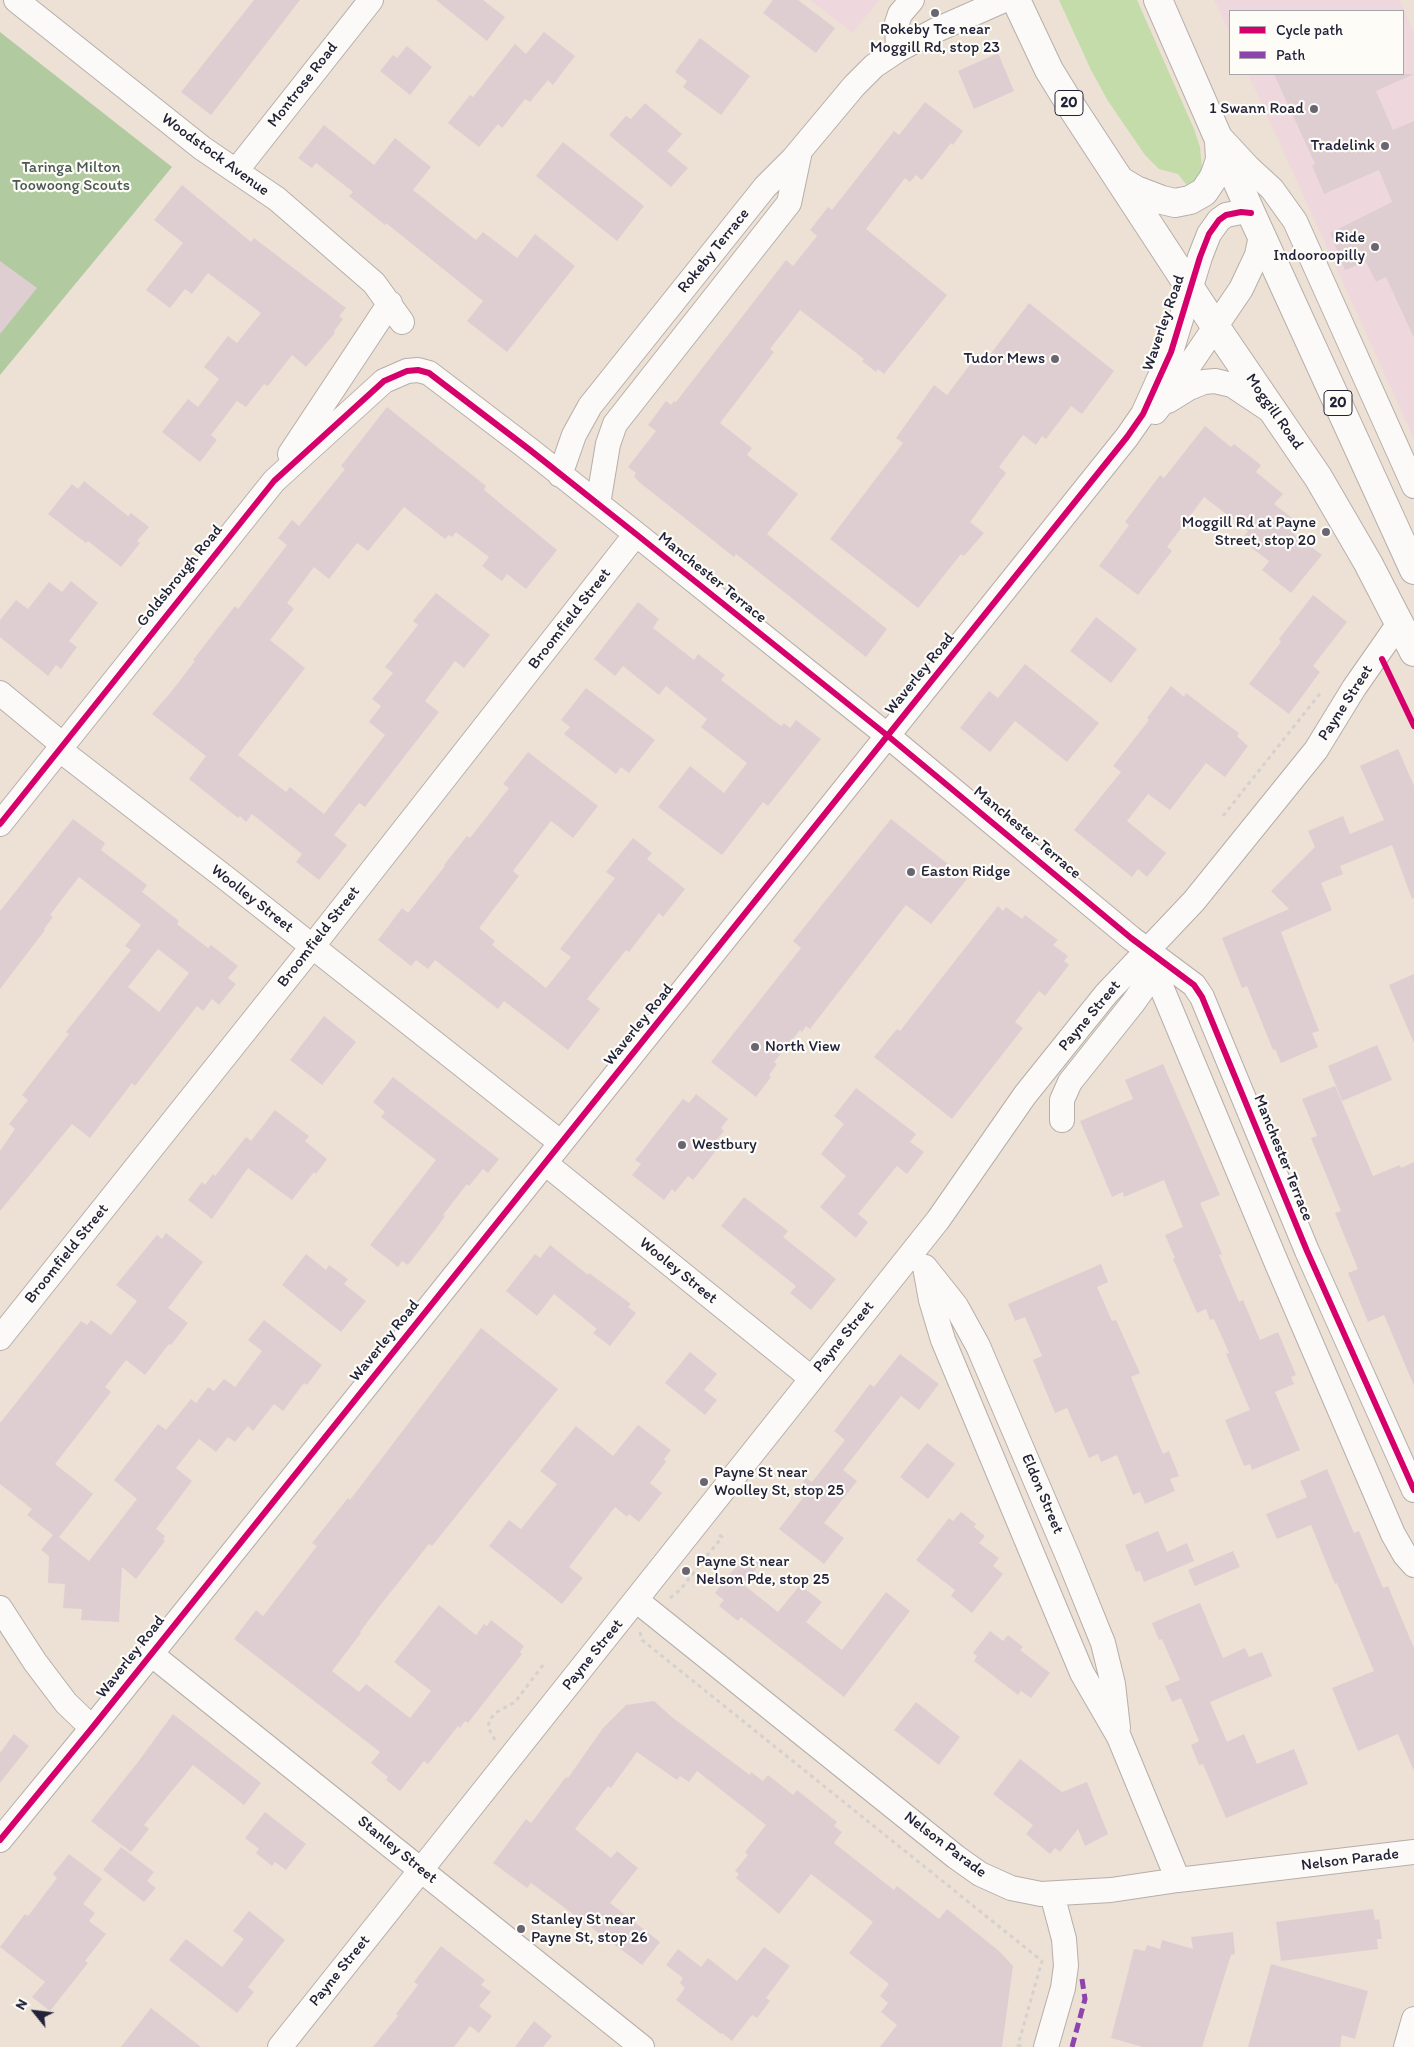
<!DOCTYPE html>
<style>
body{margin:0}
#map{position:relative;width:1414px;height:2047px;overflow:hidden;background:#ece1d4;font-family:Itim,sans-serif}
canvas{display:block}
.legend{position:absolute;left:1229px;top:10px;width:175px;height:65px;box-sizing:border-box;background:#fdfcf7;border:1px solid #a5a5ac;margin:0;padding:6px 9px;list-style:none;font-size:15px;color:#22223b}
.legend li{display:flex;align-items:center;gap:10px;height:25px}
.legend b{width:25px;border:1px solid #a5a5ac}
.north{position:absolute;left:10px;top:1987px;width:50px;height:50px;-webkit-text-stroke:4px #fdfcf7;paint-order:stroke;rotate:299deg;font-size:14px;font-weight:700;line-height:20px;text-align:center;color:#22223b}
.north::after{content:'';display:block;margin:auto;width:18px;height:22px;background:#22223b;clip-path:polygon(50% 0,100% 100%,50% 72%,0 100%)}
</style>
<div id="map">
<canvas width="1414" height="2047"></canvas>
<ul class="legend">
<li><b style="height:6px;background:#d6006c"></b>Cycle path</li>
<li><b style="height:6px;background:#8e44ad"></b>Path</li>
</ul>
<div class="north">N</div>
</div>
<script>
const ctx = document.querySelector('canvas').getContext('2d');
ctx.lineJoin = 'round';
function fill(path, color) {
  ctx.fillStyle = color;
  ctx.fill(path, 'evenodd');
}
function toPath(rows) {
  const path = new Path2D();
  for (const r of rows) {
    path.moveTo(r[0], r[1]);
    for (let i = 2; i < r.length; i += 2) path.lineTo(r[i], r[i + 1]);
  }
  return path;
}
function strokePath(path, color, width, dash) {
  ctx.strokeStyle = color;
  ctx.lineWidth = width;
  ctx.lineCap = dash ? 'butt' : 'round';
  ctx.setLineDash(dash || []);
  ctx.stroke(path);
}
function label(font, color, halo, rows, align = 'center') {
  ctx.font = font + ' Itim,sans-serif';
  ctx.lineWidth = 4.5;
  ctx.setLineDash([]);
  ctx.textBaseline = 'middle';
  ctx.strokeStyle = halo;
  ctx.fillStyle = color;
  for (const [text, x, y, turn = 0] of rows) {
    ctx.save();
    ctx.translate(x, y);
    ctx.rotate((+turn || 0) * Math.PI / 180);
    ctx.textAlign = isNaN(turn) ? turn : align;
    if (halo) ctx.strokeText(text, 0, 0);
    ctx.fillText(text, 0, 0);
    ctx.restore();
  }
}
fill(toPath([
 [810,0,879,0,853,33],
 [1214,0,1400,0,1414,34,1414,439,1248,74,1403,74,1403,11,1230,11,1230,34]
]), '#eed8dd');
fill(toPath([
 [1059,0,1137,0,1194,129,1200,147,1202,168,1200,176,1189,188,1178,174,1159,169,1145,155,1108,101,1091,70]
]), '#c4dcaa');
fill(toPath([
 [0,32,172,167,0,375]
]), '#b2ca9f');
fill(toPath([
 [254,0,300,0,211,115,181,92],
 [436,0,483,0,505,17,487,41],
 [773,0,798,0,835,28,816,53,763,13],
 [544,32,575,56,553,85,548,80,530,102,525,99,502,128,498,124,479,147,448,123,470,95,473,97,515,44,526,54],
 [700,38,750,76,721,115,683,87,687,81,675,72],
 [407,46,432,67,410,95,380,71,393,55,397,58],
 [998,53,1014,91,974,109,958,71],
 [1274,74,1414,74,1376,91,1393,130,1414,121,1414,338,1386,277,1376,282,1366,262,1345,270,1330,233,1392,202,1379,170,1324,194,1312,165,1315,164],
 [925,102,963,131,953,145,951,143,922,180,916,175,910,182,905,178,866,229,947,295,884,374,878,369,876,372,862,361,864,359,800,310,770,349,774,352,720,423,752,448,747,455,798,494,767,534,887,629,866,657,736,554,734,557,639,482,634,476,636,473,628,467,656,431,648,425,666,401,671,405,674,401,676,402,786,260,793,266,817,236,810,230,828,207,832,210,894,131,899,135],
 [645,103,682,134,667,151,688,168,671,187,609,135,626,116,631,119],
 [324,125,374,165,395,138,431,167,413,190,476,240,483,232,517,258,535,234,575,266,507,352,467,321,483,301,386,223,385,225,349,196,353,192,316,163,312,168,298,158],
 [563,142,644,206,617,241,536,176],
 [182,185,251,242,254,238,346,308,339,316,343,319,334,331,335,333,306,367,292,355,268,386,264,384,246,407,237,401,211,435,217,440,200,462,162,432,188,399,198,407,219,379,204,367,228,336,237,343,261,313,208,273,192,294,185,289,170,308,146,290,183,243,154,220],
 [0,261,37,288,0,334],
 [1029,303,1114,371,1082,414,1071,406,1046,439,1042,436,1036,445,1023,435,999,467,1006,473,970,522,984,533,964,556,961,554,918,608,830,539,903,443,896,438,934,385,947,395,975,358,983,364],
 [387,407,486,486,484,490,557,550,526,589,507,574,502,581,482,566,489,557,456,532,452,537,449,535,445,539,404,507,368,551,357,543,329,579,314,567,287,603,294,609,270,640,305,668,238,755,286,792,290,787,324,814,385,735,369,722,381,706,372,699,393,673,385,667,418,625,413,621,436,593,490,635,464,668,455,661,425,701,439,712,365,807,359,803,334,835,347,845,319,880,296,862,302,854,252,814,246,822,240,816,238,818,189,779,206,756,152,714,171,692,195,661,193,660,235,606,238,609,287,545,278,538,292,520,299,526,345,469,341,466],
 [1205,426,1231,447,1234,444,1261,465,1256,472,1283,494,1274,504,1301,525,1294,534,1322,555,1291,593,1262,570,1269,561,1241,540,1248,531,1204,497,1167,547,1172,551,1138,595,1099,566,1129,525,1125,522,1160,475,1164,478],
 [84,481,128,516,131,513,149,527,137,541,140,543,121,567,88,541,86,543,48,514,72,484,78,489],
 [71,581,98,603,69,641,77,647,61,669,56,665,48,676,0,637,0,620,16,600,28,609,49,582,62,592],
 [1313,595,1347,622,1313,666,1320,672,1289,714,1249,684,1281,642,1279,639],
 [638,602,659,619,653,628,694,660,698,654,725,675,721,680,781,726,784,723,790,728,796,720,821,739,768,806,763,802,722,855,658,807,690,766,724,793,747,763,701,727,707,719,666,686,659,695,623,666,615,676,594,659],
 [1096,617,1137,649,1111,683,1070,651],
 [1025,664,1099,723,1067,762,1015,721,990,752,960,728,989,691,998,698],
 [1171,686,1184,697,1186,693,1208,710,1239,733,1237,736,1248,746,1225,777,1206,763,1170,810,1148,794,1127,821,1166,853,1147,877,1138,869,1132,877,1074,830,1121,772,1113,766,1149,720,1147,718],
 [586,688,655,740,629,773,621,767,616,774,564,734,570,727,561,720],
 [1398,749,1414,786,1414,898,1412,899,1392,845,1340,866,1343,874,1321,883,1332,910,1281,932,1319,1031,1312,1033,1318,1047,1281,1063,1275,1049,1273,1050,1247,986,1242,988,1222,938,1289,909,1271,891,1315,847,1308,831,1343,816,1350,834,1384,820,1360,766],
 [528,752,598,806,573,838,551,821,513,871,519,876,479,928,495,941,492,945,546,988,571,957,560,949,615,878,606,872,633,838,652,853,647,859,685,889,663,917,659,913,629,952,626,950,587,999,600,1009,568,1050,504,1001,498,1009,435,960,428,969,416,960,411,966,378,940,402,908,408,913,445,866,444,865,467,836,470,838,509,788,503,784],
 [73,819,105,843,101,850,147,885,142,892,179,921,177,924,208,948,211,945,238,966,228,978,236,984,219,1005,212,999,203,1011,197,1006,135,1086,132,1083,90,1138,72,1124,0,1211,0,1151,15,1129,9,1124,28,1100,22,1095,69,1034,66,1032,131,950,125,946,141,925,79,877,50,915,53,917,44,929,45,930,0,989,0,911],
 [158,949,189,973,159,1012,128,987],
 [891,819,967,879,931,924,906,905,810,1029,806,1026,802,1032,800,1030,774,1062,777,1064,769,1075,771,1077,756,1097,711,1062,801,948,793,941],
 [998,906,1003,911,1006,907,1022,919,1025,915,1058,940,1053,945,1068,956,1064,961,1069,965,1045,996,1039,991,1015,1022,1023,1028,952,1119,874,1057,897,1029,900,1031],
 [1414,974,1414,1043,1389,985],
 [324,1016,356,1042,322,1085,290,1060],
 [1377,1045,1392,1080,1342,1101,1328,1066],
 [1163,1064,1220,1195,1200,1203,1222,1254,1219,1255,1239,1302,1243,1300,1260,1340,1278,1332,1296,1375,1291,1377,1294,1384,1275,1392,1300,1450,1252,1470,1250,1464,1244,1466,1225,1420,1250,1410,1226,1354,1229,1353,1214,1319,1210,1320,1206,1309,1197,1313,1173,1259,1175,1258,1165,1235,1183,1227,1164,1180,1124,1197,1123,1192,1112,1197,1080,1121,1133,1099,1125,1080],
 [393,1077,499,1159,488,1173,483,1169,469,1186,467,1184,443,1215,445,1216,438,1226,408,1265,402,1261,398,1267,370,1245,436,1160,381,1117,385,1112,373,1102],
 [1335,1086,1373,1176,1400,1165,1401,1168,1414,1162,1414,1386,1384,1315,1368,1322,1348,1273,1358,1269,1335,1213,1341,1211,1311,1138,1317,1136,1302,1099],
 [856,1088,916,1134,910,1142,924,1152,907,1174,897,1166,858,1214,868,1222,856,1238,820,1207,846,1176,821,1154,844,1124,834,1116],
 [696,1094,728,1119,721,1128,724,1131,714,1143,719,1147,693,1180,688,1176,675,1192,672,1189,664,1200,632,1175,641,1164,635,1160,683,1099,689,1103],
 [275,1110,309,1136,305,1141,327,1159,316,1174,314,1172,292,1200,248,1168,212,1219,188,1200,202,1182,205,1185,213,1174,215,1176,246,1137,251,1141],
 [744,1197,788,1231,783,1237,836,1279,811,1310,790,1293,796,1286,721,1226],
 [166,1233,203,1262,168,1308,188,1323,171,1345,169,1344,145,1375,126,1360,105,1387,111,1392,55,1464,93,1494,59,1537,89,1561,137,1499,114,1480,158,1424,166,1430,191,1399,196,1403,208,1387,214,1391,224,1379,235,1387,262,1351,248,1340,264,1320,322,1365,307,1385,304,1383,283,1411,274,1404,253,1431,248,1426,235,1442,228,1437,216,1452,199,1439,176,1468,192,1481,156,1529,165,1536,163,1539,165,1541,136,1579,122,1567,119,1622,81,1620,82,1609,63,1608,65,1584,48,1583,49,1556,41,1550,53,1535,27,1515,32,1509,0,1484,0,1423,81,1321,87,1325,91,1320,111,1335,137,1301,116,1285,157,1235,162,1239],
 [550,1245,588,1275,589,1273,631,1304,628,1307,636,1313,610,1346,593,1333,597,1329,554,1294,537,1316,506,1291,535,1254,540,1258],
 [306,1254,326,1270,329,1265,348,1279,344,1284,366,1301,341,1332,282,1285],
 [1101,1264,1108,1282,1097,1287,1112,1321,1116,1320,1140,1373,1131,1377,1163,1454,1169,1451,1179,1476,1170,1479,1175,1491,1145,1504,1140,1492,1133,1495,1117,1455,1101,1462,1098,1454,1089,1458,1067,1408,1055,1413,1033,1360,1042,1356,1025,1317,1015,1321,1008,1304],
 [481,1328,558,1389,432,1546,429,1544,378,1608,360,1632,361,1633,332,1671,359,1692,366,1684,410,1718,431,1691,394,1662,439,1605,476,1635,484,1624,487,1626,491,1620,524,1646,520,1652,522,1654,468,1723,465,1721,460,1728,458,1726,428,1764,424,1761,400,1791,386,1780,388,1777,371,1763,380,1752,234,1639,256,1610,263,1616,317,1546,312,1543,348,1498,350,1500],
 [690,1352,717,1374,704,1390,717,1400,705,1415,665,1383],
 [900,1354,939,1384,919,1410,901,1396,843,1470,857,1481,824,1523,844,1538,824,1564,779,1529,803,1498,795,1492,806,1478,812,1482,845,1440,834,1431,870,1384,874,1387],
 [638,1425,671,1450,664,1459,666,1462,650,1483,662,1493,639,1522,629,1514,627,1517,615,1507,569,1567,583,1578,562,1604,489,1546,509,1520,521,1529,557,1484,540,1471,576,1426,613,1456],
 [927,1443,955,1464,928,1499,900,1477],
 [1327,1469,1354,1533,1359,1531,1383,1588,1388,1586,1414,1648,1414,1771,1398,1734,1358,1751,1332,1688,1374,1671,1337,1583,1335,1584,1311,1525,1277,1539,1266,1514,1307,1497,1300,1481],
 [961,1512,976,1524,974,1527,985,1536,979,1543,999,1558,993,1566,1003,1574,972,1613,951,1596,955,1590,916,1560,949,1518,953,1521],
 [1158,1531,1167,1552,1187,1543,1194,1561,1144,1582,1140,1571,1136,1572,1125,1545],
 [1233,1551,1240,1567,1195,1586,1188,1570],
 [746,1553,760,1563,744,1585,778,1612,800,1585,822,1602,806,1622,842,1650,886,1592,910,1611,844,1697,741,1617,738,1621,719,1606,724,1600,715,1593],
 [1200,1603,1223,1658,1245,1648,1249,1657,1262,1652,1272,1676,1210,1702,1227,1742,1244,1734,1257,1764,1294,1749,1308,1784,1226,1818,1203,1764,1199,1765,1191,1745,1199,1741,1181,1698,1172,1702,1165,1686,1180,1680,1162,1639,1159,1640,1152,1623],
 [990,1631,1003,1641,1008,1635,1023,1647,1020,1650,1050,1673,1031,1698,1021,1691,1018,1695,974,1661,977,1656,973,1653],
 [654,1701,673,1718,750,1775,751,1772,763,1781,768,1775,793,1795,797,1790,837,1822,834,1826,842,1832,834,1843,894,1890,897,1886,939,1919,947,1909,999,1951,1013,1966,1002,2047,880,2047,897,2025,881,2012,888,2003,880,1996,889,1984,849,1953,873,1922,811,1874,779,1914,736,1878,739,1874,735,1871,748,1855,745,1852,766,1825,697,1771,689,1782,680,1776,677,1780,637,1752,611,1788,608,1786,575,1829,611,1858,617,1851,638,1868,610,1903,660,1942,642,1965,531,1883,527,1888,493,1863,526,1819,531,1823,566,1777,568,1778,603,1728,626,1705],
 [916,1702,960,1737,939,1765,894,1730],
 [173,1714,261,1783,244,1805,193,1765,144,1825,149,1829,131,1852,91,1821,138,1762],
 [14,1734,29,1746,0,1783,0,1753],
 [1020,1759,1062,1792,1087,1782,1108,1834,1085,1846,1078,1829,1060,1852,1055,1848,1050,1854,1026,1834,1033,1825,993,1794],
 [265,1812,306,1844,286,1870,275,1862,272,1866,256,1853,259,1849,245,1838],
 [121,1847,154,1872,147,1881,156,1888,144,1902,103,1870],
 [69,1854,102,1879,83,1904,95,1913,89,1921,106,1934,85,1961,88,1963,50,2011,32,1997,45,1982,0,1947,25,1914,28,1916,57,1878,53,1874],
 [1373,1909,1375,1920,1379,1919,1382,1939,1377,1939,1378,1949,1281,1961,1276,1922],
 [249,1911,285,1940,248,1987,254,1992,237,2013,169,1960,186,1939,222,1967,244,1939,233,1931],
 [1233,1932,1235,1954,1231,1955,1202,2047,1143,2047,1111,2038,1134,1949,1145,1951,1147,1945,1160,1949,1162,1940,1193,1949,1191,1937],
 [441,1946,485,1980,481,1985,491,1992,479,2006,492,2016,479,2033,470,2026,454,2047,373,2047,398,2016,396,2014,418,1985,414,1982],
 [764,1947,790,1966,766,1998,770,2001,757,2018,752,2015,732,2041,722,2033,721,2034,676,2000,685,1988,680,1983,683,1978,666,1965,678,1949,701,1967,708,1958,737,1981],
 [1271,1964,1368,1991,1355,2039,1342,2035,1340,2047,1248,2047],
 [151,2008,201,2047,121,2047],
 [534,2021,552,2036,543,2047,515,2047]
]), '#dfced1');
const minor = toPath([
 [16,0,202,148,277,199,374,283,402,322],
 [898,50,897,23,900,14,912,0],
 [1222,139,1248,167,1272,189,1295,221,1414,486],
 [236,171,371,0],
 [1168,401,1189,388,1204,382,1215,381,1232,385,1271,411],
 [1155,412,1173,389,1241,289,1257,255,1261,236],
 [290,454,390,303],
 [560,475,574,435,590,406,765,187,793,159,854,86,874,66,898,50,934,31,1004,0],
 [598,504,608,444,615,424,789,203,800,151],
 [0,693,63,745],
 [60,750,227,879,561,1143],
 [0,824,274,481,384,381,407,371,418,370,429,373,530,450,636,534,888,736,1131,938,1194,985,1202,997,1307,1251,1414,1490],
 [1147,950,1163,991,1277,1264,1393,1534,1405,1555,1414,1565],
 [1062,1120,1062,1100,1070,1082,1133,1003,1155,972],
 [545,1163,811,1378],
 [925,1267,931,1300,943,1340,1082,1673,1119,1737,1178,1880],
 [925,1267,956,1306,978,1346,1069,1559,1103,1643,1113,1684,1118,1728],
 [0,1338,312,947,636,534],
 [636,1600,956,1857,980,1874,1011,1888,1041,1894,1111,1890,1178,1880,1414,1852],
 [0,1608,35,1662,66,1703,92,1728],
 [151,1654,642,2047],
 [0,1840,92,1728,1127,437,1143,414,1171,352,1200,257,1209,234,1219,220,1226,215,1241,212,1251,213],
 [280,2047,938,1220,1025,1095,1106,994,1194,901,1316,750,1354,688,1400,622],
 [1046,2047,1063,1988,1066,1966,1064,1939,1052,1894],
 [1406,2047,1414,2019]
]);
const highway = toPath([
 [1016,0,1049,70,1073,109,1215,326,1318,477,1368,563,1414,652],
 [1158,0,1251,213,1414,570],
 [1121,181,1136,190,1162,200,1175,203,1190,200,1204,192,1214,177,1220,160,1219,141]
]);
strokePath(minor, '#b6aea9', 26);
strokePath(highway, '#b6aea9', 30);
strokePath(toPath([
 [1223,816,1322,691],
 [670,1598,680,1590,722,1537,718,1534],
 [640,1632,642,1640,1042,1961,1018,2045,1023,2047],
 [495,1740,488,1727,490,1719,497,1712,515,1702,543,1665]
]), '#d4d1cf', 3, [4, 4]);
strokePath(minor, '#fcfaf9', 24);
strokePath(highway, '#fcfaf9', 28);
strokePath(toPath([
 [1072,2047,1085,1999,1082,1979]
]), '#8e44ad', 5, [10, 5]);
strokePath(toPath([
 [1382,659,1414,726],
 [0,824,274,481,384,381,407,371,418,370,429,373,530,450,636,534,888,736,1131,938,1194,985,1202,997,1307,1251,1414,1490],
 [0,1840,92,1728,1127,437,1143,414,1171,352,1200,257,1209,234,1219,220,1226,215,1241,212,1251,213]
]), '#d6006c', 6);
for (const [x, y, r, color] of [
 [935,13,5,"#696571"],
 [1314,109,5,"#696571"],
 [1385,146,5,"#696571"],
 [1375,247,5,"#696571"],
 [1055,359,5,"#696571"],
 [1326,532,5,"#696571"],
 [911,872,5,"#696571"],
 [755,1047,5,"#696571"],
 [682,1145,5,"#696571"],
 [704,1482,5,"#696571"],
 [686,1571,5,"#696571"],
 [521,1929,5,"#696571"]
]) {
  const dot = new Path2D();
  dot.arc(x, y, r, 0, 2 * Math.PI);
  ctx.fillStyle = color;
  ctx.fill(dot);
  strokePath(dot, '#fdfcf7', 2);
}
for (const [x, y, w] of [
 [1069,103,28],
 [1338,403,28]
]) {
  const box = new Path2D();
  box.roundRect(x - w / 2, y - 12.5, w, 25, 4);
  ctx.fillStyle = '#fdfcf7';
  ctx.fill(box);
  strokePath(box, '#22223b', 1);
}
label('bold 15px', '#22223b', null, [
 ["20",1069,103],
 ["20",1338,403]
]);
label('16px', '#22223b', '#fdfcf7', [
 ["Rokeby Tce near",935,30,"center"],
 ["Moggill Rd, stop 23",935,48,"center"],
 ["1 Swann Road",1304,109,"right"],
 ["Tradelink",1375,146,"right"],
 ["Ride",1365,238,"right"],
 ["Indooroopilly",1365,256,"right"],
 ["Tudor Mews",1045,359,"right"],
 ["Moggill Rd at Payne",1316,523,"right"],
 ["Street, stop 20",1316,541,"right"],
 ["Easton Ridge",921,872],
 ["North View",765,1047],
 ["Westbury",692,1145],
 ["Payne St near",714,1473],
 ["Woolley St, stop 25",714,1491],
 ["Payne St near",696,1562],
 ["Nelson Pde, stop 25",696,1580],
 ["Stanley St near",531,1920],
 ["Payne St, stop 26",531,1938]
], 'left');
label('16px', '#22223b', '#fdfcf7', [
 ["Montrose Road",303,85,-52],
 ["Woodstock Avenue",215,155,36],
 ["Rokeby Terrace",714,251,-51],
 ["Waverley Road",1164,323,-71],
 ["Moggill Road",1274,412,55],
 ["Goldsbrough Road",180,576,-51],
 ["Manchester Terrace",712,578,39],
 ["Broomfield Street",570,619,-52],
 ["Waverley Road",920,674,-51],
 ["Payne Street",1346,703,-57],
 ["Manchester Terrace",1027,833,40],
 ["Woolley Street",252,899,38],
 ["Broomfield Street",319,937,-52],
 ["Payne Street",1090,1016,-50],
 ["Waverley Road",639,1025,-51],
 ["Manchester Terrace",1283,1158,68],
 ["Broomfield Street",67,1254,-51],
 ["Wooley Street",678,1271,39],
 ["Payne Street",844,1337,-51],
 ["Waverley Road",385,1341,-51],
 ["Eldon Street",1042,1494,67],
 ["Payne Street",593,1655,-51],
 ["Waverley Road",131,1657,-52],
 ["Nelson Parade",945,1845,37],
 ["Stanley Street",397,1850,39],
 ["Nelson Parade",1350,1860,-7],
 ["Payne Street",340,1971,-51]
]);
label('16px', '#495852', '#fdfcf7', [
 ["Taringa Milton",71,168],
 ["Toowoong Scouts",71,186]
]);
</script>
